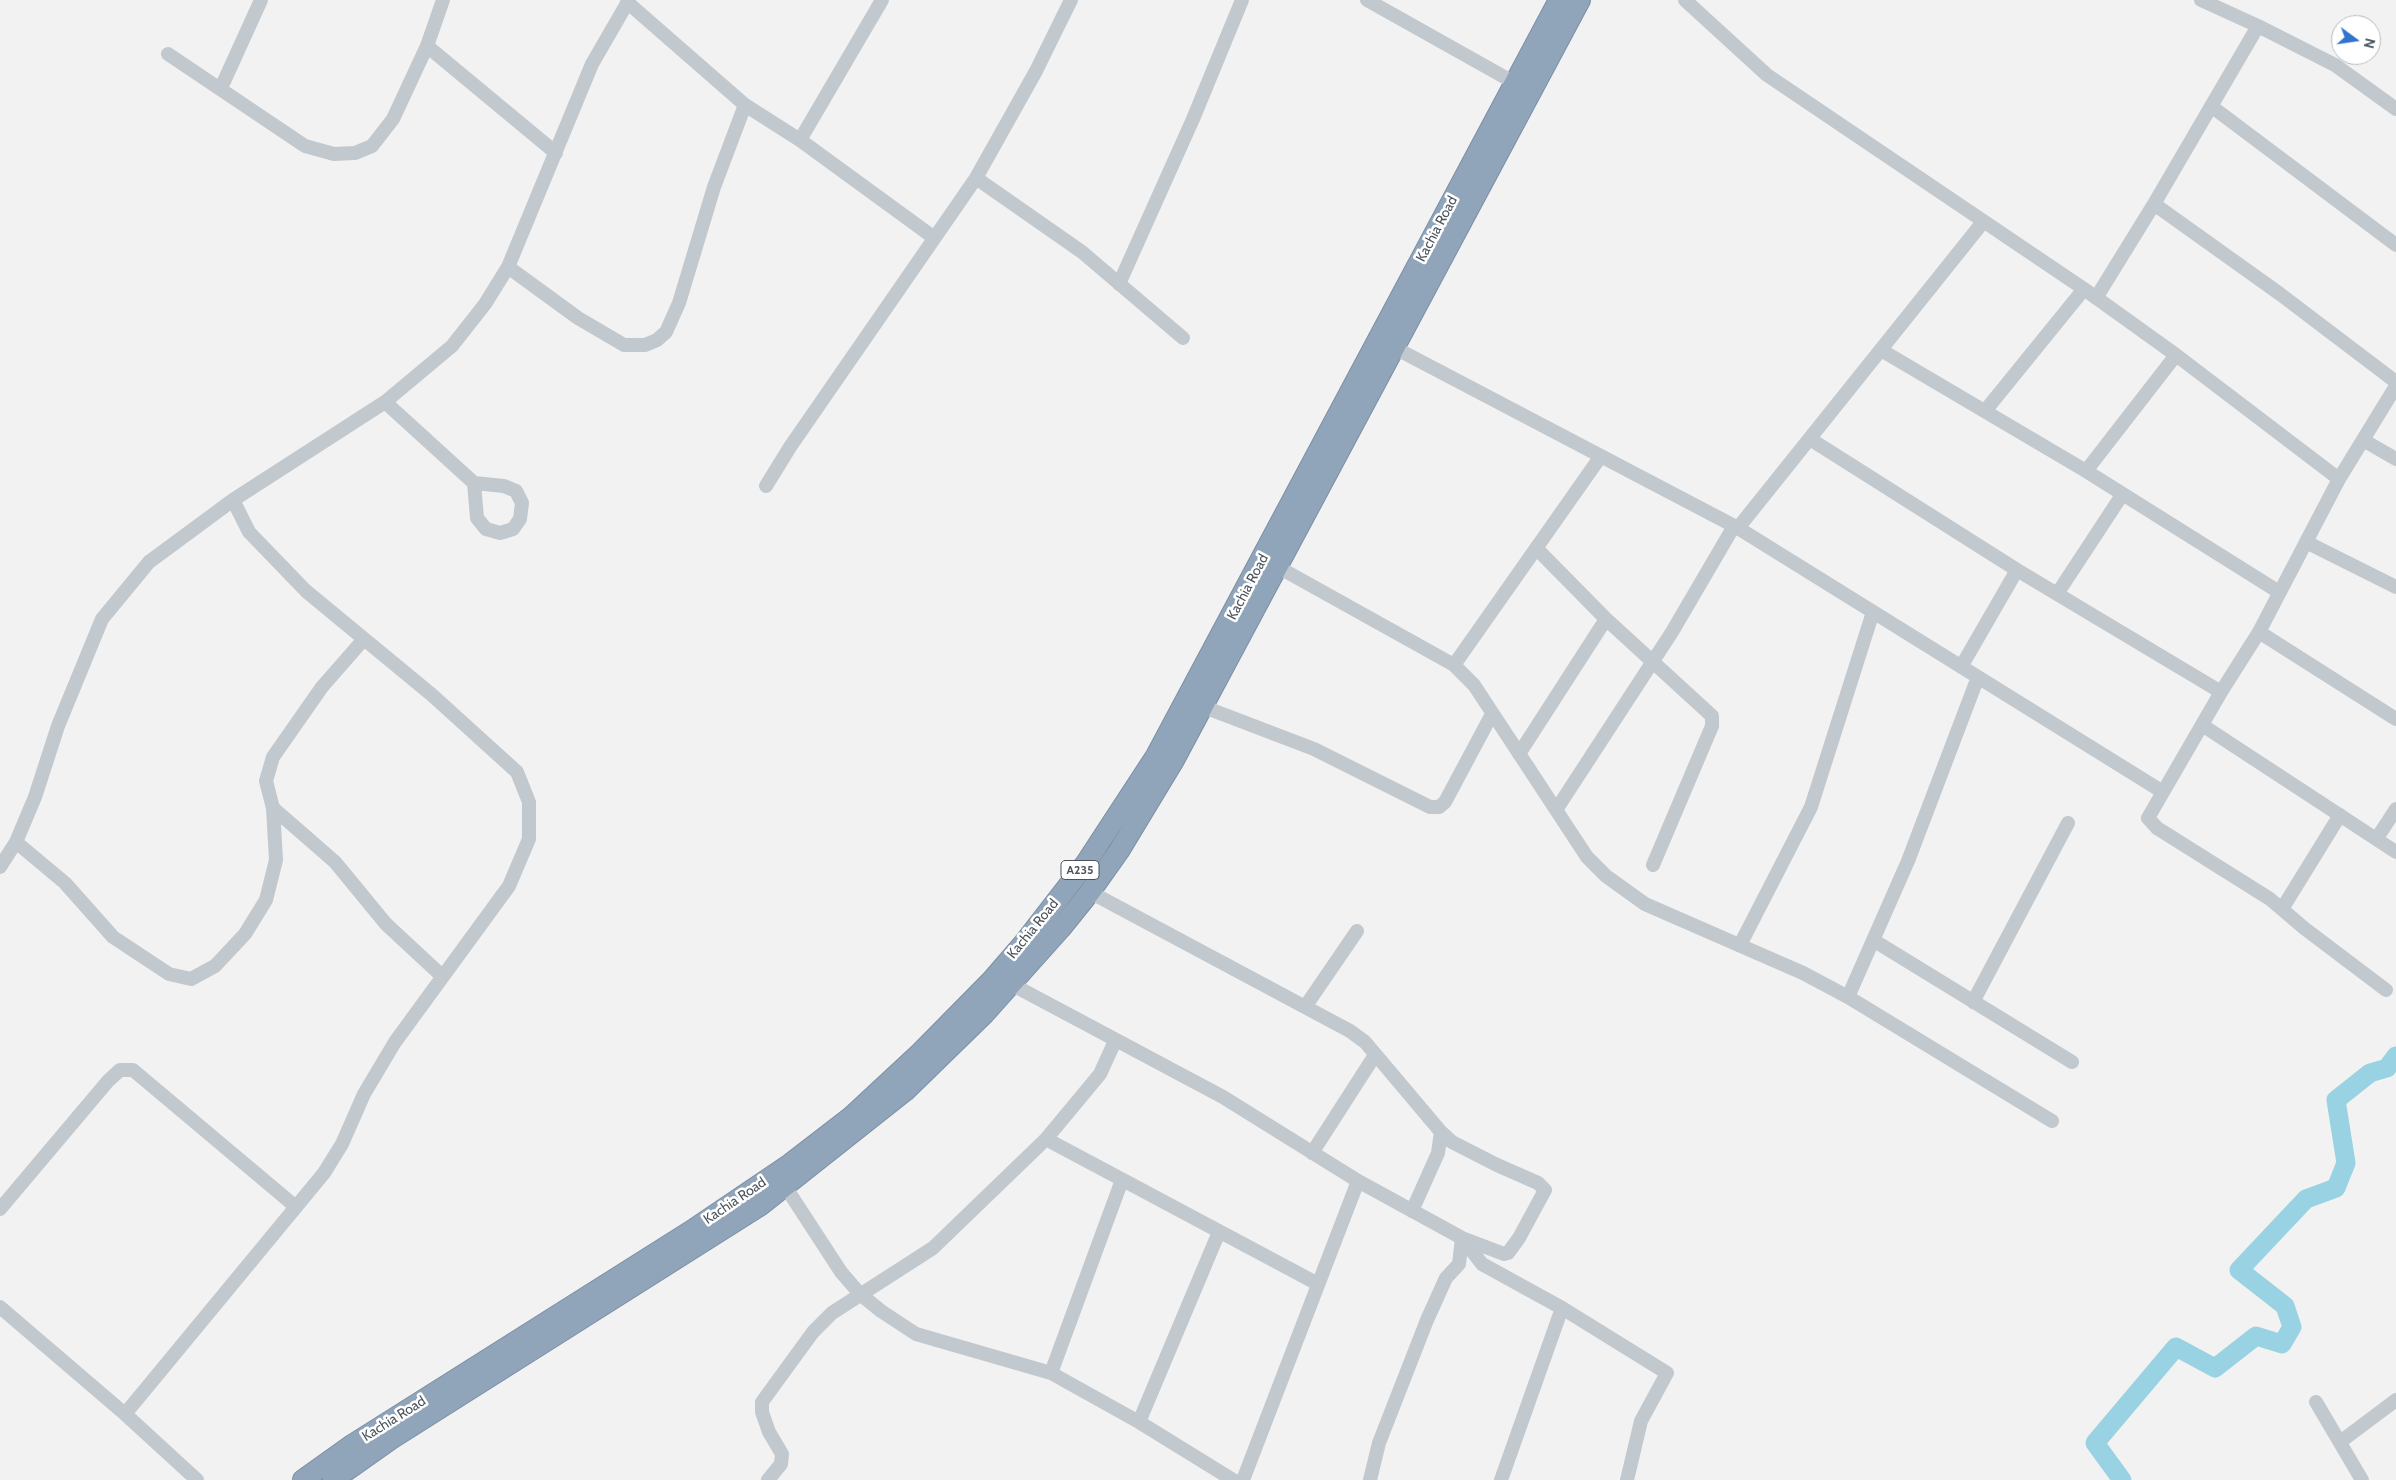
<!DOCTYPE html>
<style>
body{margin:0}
#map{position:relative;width:2396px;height:1480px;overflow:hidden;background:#f3f2f2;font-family:Cabin,sans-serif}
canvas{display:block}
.north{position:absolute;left:2331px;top:15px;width:50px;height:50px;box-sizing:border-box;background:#fff;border:1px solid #b7bbbe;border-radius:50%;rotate:104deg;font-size:14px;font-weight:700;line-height:20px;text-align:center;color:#4b545d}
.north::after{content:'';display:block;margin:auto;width:18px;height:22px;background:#3074d0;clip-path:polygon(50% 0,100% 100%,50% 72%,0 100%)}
</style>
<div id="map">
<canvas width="2396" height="1480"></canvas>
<div class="north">N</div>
</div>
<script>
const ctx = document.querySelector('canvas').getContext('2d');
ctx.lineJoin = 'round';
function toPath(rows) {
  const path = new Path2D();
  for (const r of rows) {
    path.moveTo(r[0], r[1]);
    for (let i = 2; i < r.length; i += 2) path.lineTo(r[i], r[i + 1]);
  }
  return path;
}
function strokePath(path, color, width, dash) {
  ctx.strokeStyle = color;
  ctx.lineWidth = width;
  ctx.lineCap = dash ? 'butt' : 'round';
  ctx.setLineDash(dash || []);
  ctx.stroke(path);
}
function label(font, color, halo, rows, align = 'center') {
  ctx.font = font + ' Cabin,sans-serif';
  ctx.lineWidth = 5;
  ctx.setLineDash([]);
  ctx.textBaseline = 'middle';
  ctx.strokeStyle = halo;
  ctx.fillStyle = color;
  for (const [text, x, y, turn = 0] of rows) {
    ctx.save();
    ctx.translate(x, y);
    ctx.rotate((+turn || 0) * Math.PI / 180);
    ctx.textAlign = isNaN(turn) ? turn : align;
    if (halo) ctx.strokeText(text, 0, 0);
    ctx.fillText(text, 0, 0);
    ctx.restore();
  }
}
strokePath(toPath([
 [2122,1480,2095,1443,2176,1347,2215,1368,2256,1336,2282,1344,2292,1327,2285,1306,2239,1270,2306,1199,2336,1188,2346,1163,2336,1100,2370,1073,2387,1068,2396,1056]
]), '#99d2e2', 19);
const highway = toPath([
 [303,1480,352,1445,691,1231,790,1164,851,1117,921,1052,992,980,1024,943,1086,863,1156,756,1559,0],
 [333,1480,391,1439,761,1205,905,1091,985,1013,1061,928,1090,892,1119,851,1174,760,1580,0]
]);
strokePath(highway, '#7b8fa6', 22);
strokePath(toPath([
 [1367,0,1515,83],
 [1685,0,1767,75,2084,289,2176,355,2339,479],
 [2201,0,2258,26,2335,65,2396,109],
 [627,2,745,105,800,140,933,237],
 [427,46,556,153],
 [168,54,305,146,334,154,355,153,372,146,393,119,427,46,443,0],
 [221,88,261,0],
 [2211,106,2396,245],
 [800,140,882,0],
 [976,178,1082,252,1183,338],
 [2154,204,2280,294,2396,382],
 [508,267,578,318,624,345,645,345,657,340,666,332,679,303,714,187,745,105],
 [1119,284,1193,119,1242,0],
 [2096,298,2154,204,2258,26],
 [1395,348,1738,528,2163,792],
 [1881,350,2086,471,2279,592],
 [385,402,474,483,504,486,516,491,522,503,520,519,513,529,500,533,486,529,477,518,474,483],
 [1985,411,2084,289],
 [1810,439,2017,570,2221,692],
 [2363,440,2396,459],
 [2086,471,2176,355],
 [766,486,790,447,976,178,1036,71,1071,0],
 [1738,528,1983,222],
 [2306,542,2396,587],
 [1536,548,1606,619,1712,716,1712,726,1653,865],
 [1278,567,1454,665,1474,685,1587,857,1606,876,1645,904,1803,973,1848,997,2052,1121],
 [2057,594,2122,495],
 [2259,632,2396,719],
 [1454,665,1601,456],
 [1961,667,2017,570],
 [1204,707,1314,749,1430,807,1439,807,1445,802,1492,714],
 [2202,725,2396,852],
 [1519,754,1606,619],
 [273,808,335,862,386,924,442,976],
 [1556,810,1672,632,1734,526],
 [2377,838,2396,809],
 [16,842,65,883,113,937,169,974,191,979,215,966,245,934,266,900,276,860,273,808,266,781,273,757,322,687,364,639],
 [0,867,16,842,35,797,58,726,102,619,149,562,233,500,385,402,452,346,485,304,508,267,592,64,629,0],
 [1090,892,1350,1031,1365,1042,1441,1132,1438,1153,1412,1211],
 [2282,909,2340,815],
 [1873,940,2072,1062],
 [1740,945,1811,807,1873,612],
 [1011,984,1223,1097,1358,1181,1462,1238,1482,1264,1562,1308,1667,1373,1641,1421,1627,1480],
 [2386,990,2304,928,2270,899,2157,828,2148,818,2221,692,2259,632,2339,479,2396,386],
 [1848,997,1908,861,1978,677],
 [1973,1002,2068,823],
 [1305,1007,1357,931],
 [1046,1139,1318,1284],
 [1312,1153,1375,1055],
 [785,1186,841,1272,860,1294,881,1311,916,1334,1051,1373,1139,1422,1233,1480],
 [0,1209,108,1081,120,1070,133,1070,296,1207],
 [0,1307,125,1414,197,1480],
 [1051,1373,1122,1180],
 [2316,1402,2362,1480],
 [125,1414,324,1173,342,1144,364,1094,395,1042,509,886,529,839,529,802,517,772,432,695,306,591,249,532,233,500],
 [1139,1422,1219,1232],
 [2340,1442,2396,1400],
 [768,1480,781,1464,782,1454,769,1432,762,1412,762,1402,813,1332,832,1313,933,1248,1046,1139,1100,1074,1115,1041],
 [1243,1480,1358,1181],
 [1370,1480,1379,1443,1427,1320,1446,1278,1459,1264,1462,1238,1504,1254,1508,1253,1519,1238,1545,1190,1538,1183,1497,1165,1452,1142,1441,1132],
 [1501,1480,1562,1308]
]), '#c1c8ce', 14);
strokePath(highway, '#90a4ba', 20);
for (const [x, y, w] of [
 [1080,870,38]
]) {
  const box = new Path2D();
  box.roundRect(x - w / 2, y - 9.5, w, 19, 4);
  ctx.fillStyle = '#fff';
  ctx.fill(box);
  strokePath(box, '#4b545d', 1);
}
label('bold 12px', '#4b545d', null, [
 ["A235",1080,870]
]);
label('14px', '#4b545d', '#fff', [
 ["Kachia Road",1437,229,-62],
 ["Kachia Road",1248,587,-62],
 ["Kachia Road",1033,929,-51],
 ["Kachia Road",735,1201,-34],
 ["Kachia Road",394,1419,-32]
]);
</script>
